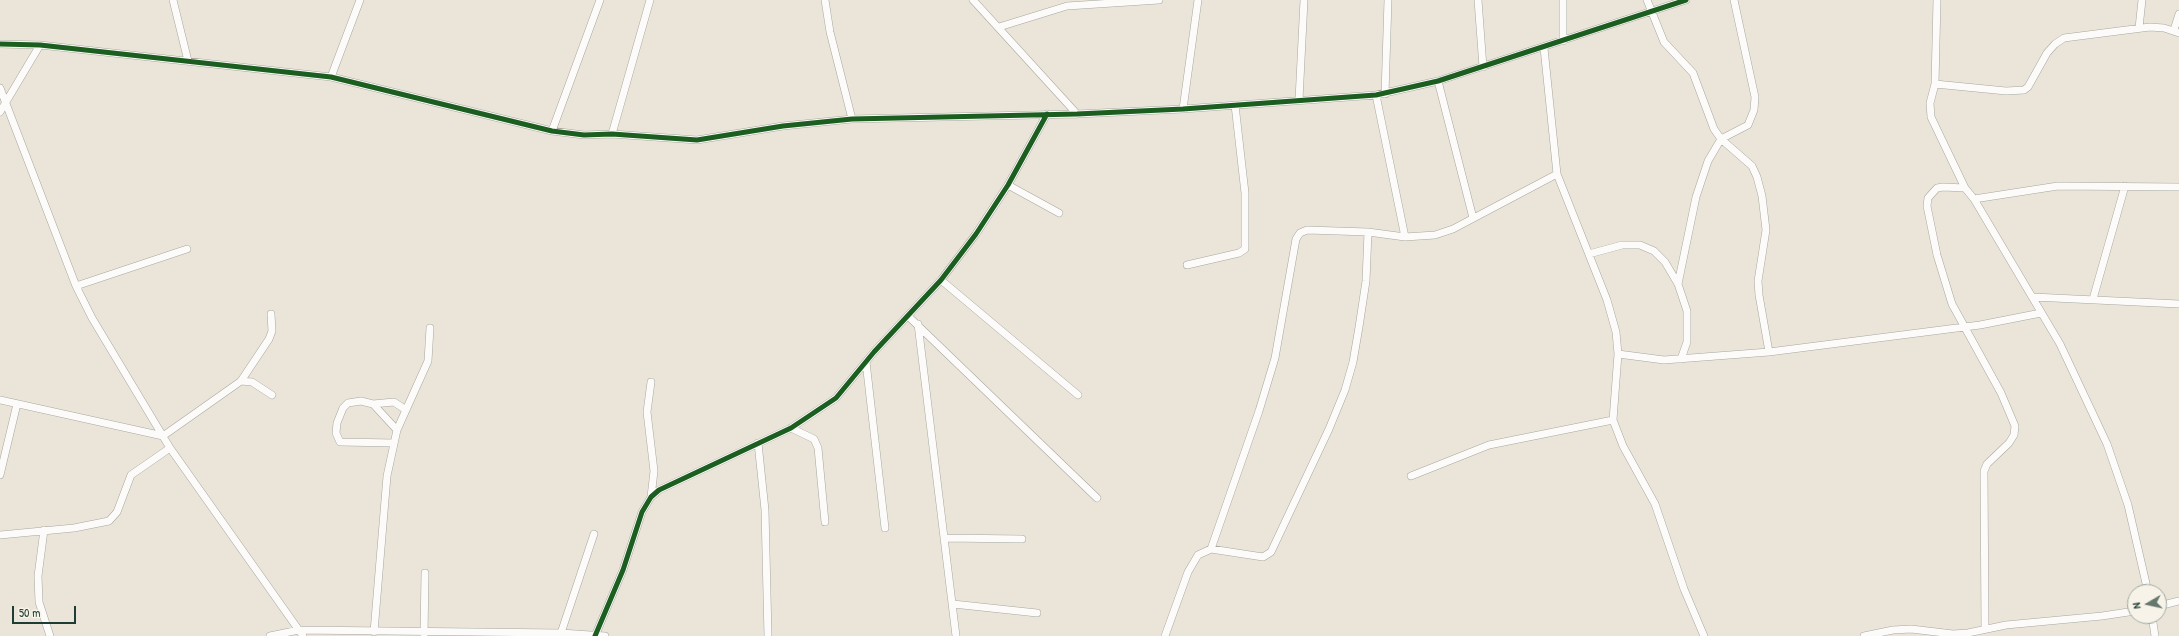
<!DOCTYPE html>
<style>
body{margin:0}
#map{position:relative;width:2179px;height:636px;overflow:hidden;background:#ebe5d9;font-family:"Patrick Hand",sans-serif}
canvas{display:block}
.north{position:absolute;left:2127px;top:584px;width:40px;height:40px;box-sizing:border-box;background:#f7f3e8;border:1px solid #a1aaa0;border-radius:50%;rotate:261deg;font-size:11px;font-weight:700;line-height:16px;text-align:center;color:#1f3d34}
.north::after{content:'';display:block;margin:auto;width:14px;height:18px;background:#66786e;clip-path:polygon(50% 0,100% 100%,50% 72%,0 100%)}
.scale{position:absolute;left:12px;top:606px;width:64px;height:18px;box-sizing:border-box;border:2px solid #1f3d34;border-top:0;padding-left:5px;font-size:12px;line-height:14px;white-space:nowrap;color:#1f3d34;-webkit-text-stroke:3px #f7f3e8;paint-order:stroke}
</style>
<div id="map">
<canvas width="2179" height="636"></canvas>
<div class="north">N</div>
<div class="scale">50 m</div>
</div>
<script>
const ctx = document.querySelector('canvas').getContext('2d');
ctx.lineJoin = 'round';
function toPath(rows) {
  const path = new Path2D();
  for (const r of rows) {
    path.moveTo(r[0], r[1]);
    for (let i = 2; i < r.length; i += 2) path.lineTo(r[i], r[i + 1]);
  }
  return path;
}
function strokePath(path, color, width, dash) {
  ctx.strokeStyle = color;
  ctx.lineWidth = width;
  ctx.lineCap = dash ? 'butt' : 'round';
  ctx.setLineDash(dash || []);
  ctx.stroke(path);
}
const minor = toPath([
 [173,0,188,61],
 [825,0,830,32,852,119],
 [973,0,1077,114],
 [1478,0,1483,67],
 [1563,0,1563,41],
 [1647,0,1664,42,1693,73,1714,129,1721,139,1752,166,1757,177,1762,196,1766,230,1758,281,1759,295,1769,352],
 [1937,0,1935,84,1930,103,1931,117,1965,188,1974,199,2060,344,2107,444,2128,505,2148,592],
 [999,27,1067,6,1159,0],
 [2139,28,2142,0],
 [2174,30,2179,14],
 [0,44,40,45,331,77,552,131,584,135,612,134,697,140,783,126,852,119,1077,114,1183,109,1376,95,1438,81,1686,0],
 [1544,48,1557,174,1607,300,1616,332,1618,354,1613,420,1623,446,1655,504,1684,589,1704,636],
 [331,77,360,0],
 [1438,81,1473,218],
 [1935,84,2006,91,2024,90,2028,87,2047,53,2055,44,2064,38,2150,27,2164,28,2179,33],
 [0,88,76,286,92,318,170,448,303,636],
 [1385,94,1388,0],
 [1376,95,1405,237],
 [1299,100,1304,0],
 [1183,109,1198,0],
 [0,112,40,45],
 [552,131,600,0],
 [612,134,650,0],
 [1008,185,1059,213],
 [1965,188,1943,187,1937,188,1928,198,1927,206,1937,255,1952,304,2001,393,2015,426,2014,435,2009,443,1987,464,1984,471,1985,629],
 [1974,199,2058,186,2179,187],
 [1589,254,1622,245,1640,245,1654,251,1665,262,1678,284,1687,311,1687,342,1681,359],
 [1187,265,1239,253,1245,249,1245,193,1235,105],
 [941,280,1078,395],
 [1678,284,1696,197,1708,161,1721,139,1748,125,1754,110,1755,97,1734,0],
 [76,286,187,249],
 [2033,297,2179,304],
 [2093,299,2125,186],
 [908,316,1097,498],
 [918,324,956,636],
 [1618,354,1664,360,1769,352,1980,325,2041,313],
 [866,362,885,528],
 [241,381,252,382,272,395],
 [0,400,163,436,241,381,269,339,272,331,271,314],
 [373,404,394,402,406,410],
 [791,428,814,439,818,448,825,522],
 [394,443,340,442,336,433,337,423,343,408,348,403,361,401,373,404,397,430],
 [758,443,765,510,768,636],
 [0,475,17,404],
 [1411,476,1489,445,1613,420],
 [651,497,654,471,647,412,651,382],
 [44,530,38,576,39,602,50,636],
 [0,535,74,528,109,521,117,512,131,475,170,448],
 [945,538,1022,539],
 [1211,549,1259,411,1275,358,1296,239,1300,233,1307,230,1368,232,1405,237,1435,235,1453,229,1557,174],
 [953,604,1037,613],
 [2159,606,2179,601],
 [2152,616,2155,636],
 [374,632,387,476,397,430,428,361,430,328],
 [561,633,594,534],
 [270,636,299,630,561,633,605,636],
 [424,636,425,573],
 [595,636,623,570,642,512,651,497,659,490,791,428,836,398,874,352,941,280,976,234,1008,185,1047,114],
 [1165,636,1188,572,1198,555,1211,549,1263,557,1271,552,1329,429,1345,390,1353,362,1359,327,1366,281,1368,232],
 [1864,636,1893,630,1911,629,1953,634,1968,633,2006,625,2102,616,2135,611]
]);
strokePath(minor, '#a6a79f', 8);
strokePath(minor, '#fcfbf9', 7);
strokePath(toPath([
 [0,44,40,45,331,77,552,131,584,135,612,134,697,140,783,126,852,119,1077,114,1183,109,1376,95,1438,81,1686,0],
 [595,636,623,570,642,512,651,497,659,490,791,428,836,398,874,352,941,280,976,234,1008,185,1047,114]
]), '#1b5e20', 5);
</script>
